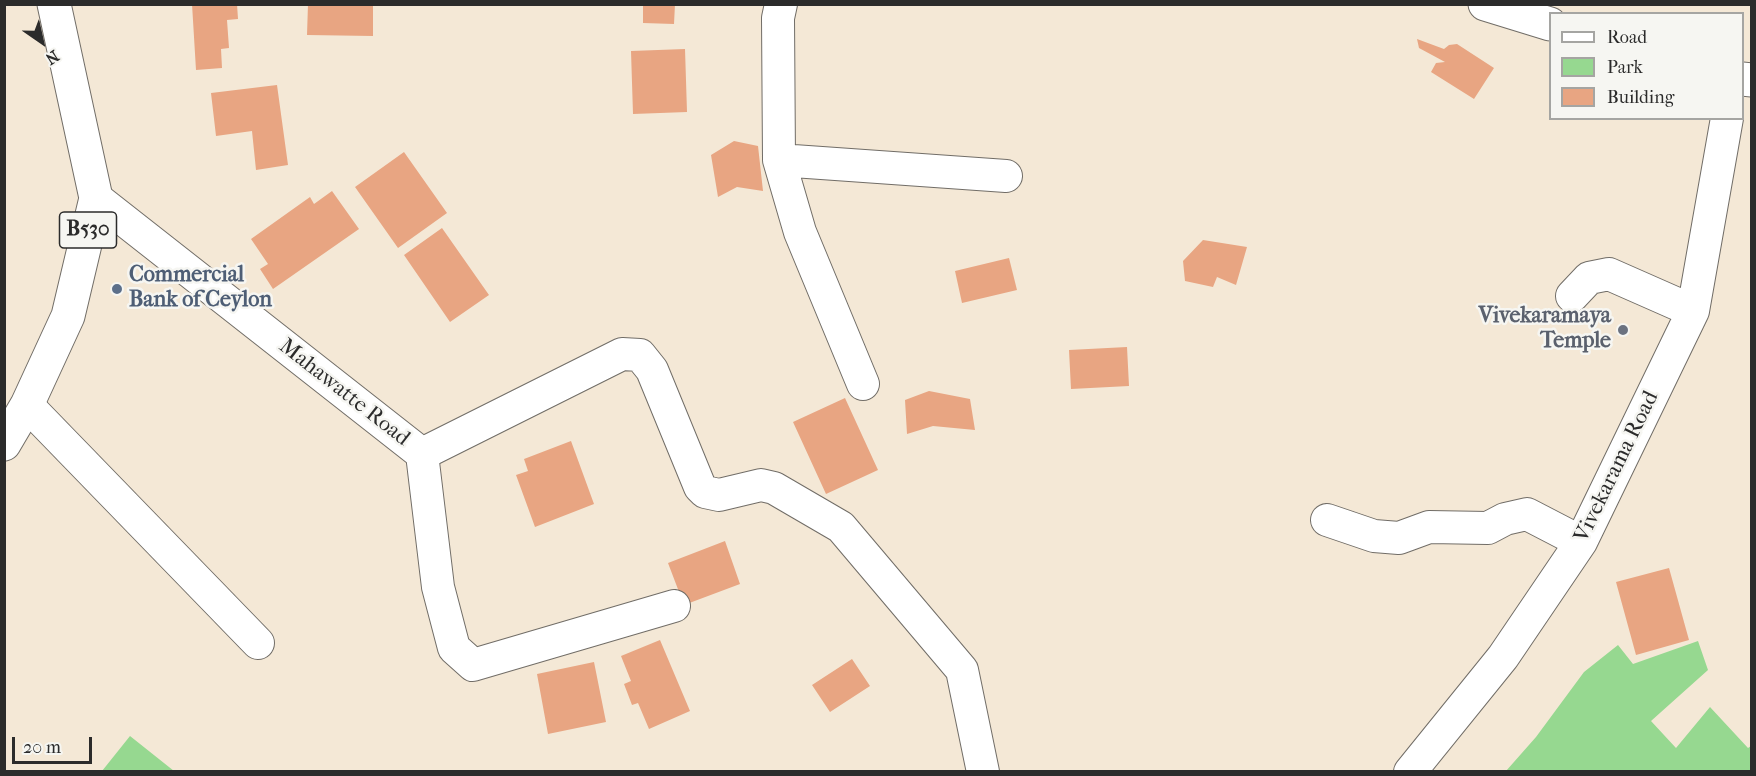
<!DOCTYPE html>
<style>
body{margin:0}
#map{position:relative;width:1756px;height:776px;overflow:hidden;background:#f4e8d6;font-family:"IM FELL French Canon",serif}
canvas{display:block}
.frame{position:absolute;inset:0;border:6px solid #2b2b2b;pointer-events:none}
.legend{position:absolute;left:1549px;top:12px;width:195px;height:108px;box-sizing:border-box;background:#f6f6f2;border:2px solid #a5a5a2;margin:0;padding:8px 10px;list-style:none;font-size:18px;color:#2b2b2b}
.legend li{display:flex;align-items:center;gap:12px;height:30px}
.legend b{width:30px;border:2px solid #a5a5a2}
.north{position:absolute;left:12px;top:12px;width:60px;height:60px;-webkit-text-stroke:4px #f6f6f2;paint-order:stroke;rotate:146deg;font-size:16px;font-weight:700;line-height:24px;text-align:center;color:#2b2b2b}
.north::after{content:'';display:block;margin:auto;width:21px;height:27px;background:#2b2b2b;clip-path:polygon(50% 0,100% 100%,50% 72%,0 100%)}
.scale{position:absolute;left:12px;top:737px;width:80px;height:27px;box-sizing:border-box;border:3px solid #2b2b2b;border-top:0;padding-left:8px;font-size:18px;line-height:21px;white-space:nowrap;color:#2b2b2b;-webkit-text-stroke:4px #f6f6f2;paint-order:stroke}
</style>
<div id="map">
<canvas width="1756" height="776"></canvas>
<div class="frame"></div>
<ul class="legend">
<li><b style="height:8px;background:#fff"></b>Road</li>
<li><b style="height:16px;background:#96d890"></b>Park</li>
<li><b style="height:16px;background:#e8a582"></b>Building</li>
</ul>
<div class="north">N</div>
<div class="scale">20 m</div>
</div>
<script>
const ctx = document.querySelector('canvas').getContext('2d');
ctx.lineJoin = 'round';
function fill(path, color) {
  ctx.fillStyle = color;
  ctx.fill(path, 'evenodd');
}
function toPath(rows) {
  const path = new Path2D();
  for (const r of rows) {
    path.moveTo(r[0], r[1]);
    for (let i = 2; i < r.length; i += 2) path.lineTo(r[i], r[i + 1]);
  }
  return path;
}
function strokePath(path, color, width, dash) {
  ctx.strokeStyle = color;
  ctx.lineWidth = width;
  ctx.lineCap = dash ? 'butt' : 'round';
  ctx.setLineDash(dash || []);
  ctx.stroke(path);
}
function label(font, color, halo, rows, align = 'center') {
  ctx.font = font + ' "IM FELL French Canon",serif';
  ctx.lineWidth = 5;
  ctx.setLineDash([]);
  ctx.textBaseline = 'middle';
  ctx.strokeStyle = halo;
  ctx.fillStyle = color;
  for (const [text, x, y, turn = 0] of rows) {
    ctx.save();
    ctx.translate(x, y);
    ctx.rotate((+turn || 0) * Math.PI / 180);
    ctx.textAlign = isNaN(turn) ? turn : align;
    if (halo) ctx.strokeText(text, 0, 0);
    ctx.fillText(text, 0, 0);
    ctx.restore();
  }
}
fill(toPath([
 [1698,641,1708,670,1651,721,1676,748,1710,707,1748,748,1751,746,1751,771,1506,771,1536,737,1584,672,1618,645,1633,664],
 [130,736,174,771,102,771]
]), '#96d890');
fill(toPath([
 [192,4,237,4,238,19,227,20,229,48,221,49,222,68,196,70],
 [308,4,373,4,373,36,307,35],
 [643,4,675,4,674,24,643,23],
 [1417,39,1444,49,1449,45,1457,44,1494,68,1474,99,1431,72,1436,63,1445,62,1419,48],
 [685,49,687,112,633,114,631,51],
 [277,85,288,165,256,170,252,131,216,136,211,93],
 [734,141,758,146,763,191,737,187,718,197,711,155],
 [404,152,447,213,398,248,355,187],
 [332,191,359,229,273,289,260,269,268,264,251,239,310,197,314,204],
 [442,228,489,295,450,322,404,255],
 [1203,240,1247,247,1236,285,1217,277,1213,287,1185,281,1183,261],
 [1009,258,1017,290,962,303,955,271],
 [1127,347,1129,386,1071,389,1069,350],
 [929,391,970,399,975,430,933,426,907,434,905,400],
 [845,398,878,470,826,494,793,422],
 [571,441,594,504,535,527,516,475,528,471,524,459],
 [725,541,740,584,684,605,668,563],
 [1669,568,1689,640,1636,655,1616,582],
 [660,640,690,711,649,729,638,703,632,705,624,684,631,681,621,656],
 [852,659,870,686,830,712,812,685],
 [594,662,606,722,548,734,537,674]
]), '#e8a582');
const minor = toPath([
 [781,4,778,18,779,160,800,232,863,384],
 [779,160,1006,176],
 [96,198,422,454,438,587,454,648,473,665,674,606],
 [1572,296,1589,278,1609,274,1693,311],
 [27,405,258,643],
 [422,454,622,354,640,355,652,370,700,487,705,492,719,495,761,485,774,488,841,527,962,670,983,772],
 [1327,520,1374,536,1399,538,1429,527,1488,528,1505,519,1527,514,1581,542],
 [1410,772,1503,657,1581,542,1693,311,1727,118]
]);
const primary = toPath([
 [1485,4,1550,24],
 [1742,79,1752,80],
 [4,444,27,405,68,316,96,198,54,4]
]);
strokePath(minor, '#716d67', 34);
strokePath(primary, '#716d67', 35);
strokePath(minor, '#fff', 32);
strokePath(primary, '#fff', 33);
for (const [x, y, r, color] of [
 [117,289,6,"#5c6f8a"],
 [1623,330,6,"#6b7280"]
]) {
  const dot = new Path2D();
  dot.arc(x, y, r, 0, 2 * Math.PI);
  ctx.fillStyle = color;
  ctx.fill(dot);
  strokePath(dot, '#f6f6f2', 2);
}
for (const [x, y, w] of [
 [88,230,57]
]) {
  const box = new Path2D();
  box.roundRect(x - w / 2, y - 18, w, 36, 4.5);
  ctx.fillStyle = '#f6f6f2';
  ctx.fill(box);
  strokePath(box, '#2b2b2b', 1.5);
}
label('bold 21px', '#2b2b2b', null, [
 ["B530",88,230]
]);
label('bold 22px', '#4e5e75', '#f6f6f2', [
 ["Commercial",129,276],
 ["Bank of Ceylon",129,301]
], 'left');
label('bold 22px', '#5b616d', '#f6f6f2', [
 ["Vivekaramaya",1611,317],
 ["Temple",1611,342]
], 'right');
label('22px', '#2b2b2b', '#f6f6f2', [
 ["Mahawatte Road",344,393,38],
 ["Vivekarama Road",1617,467,-64]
]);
</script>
